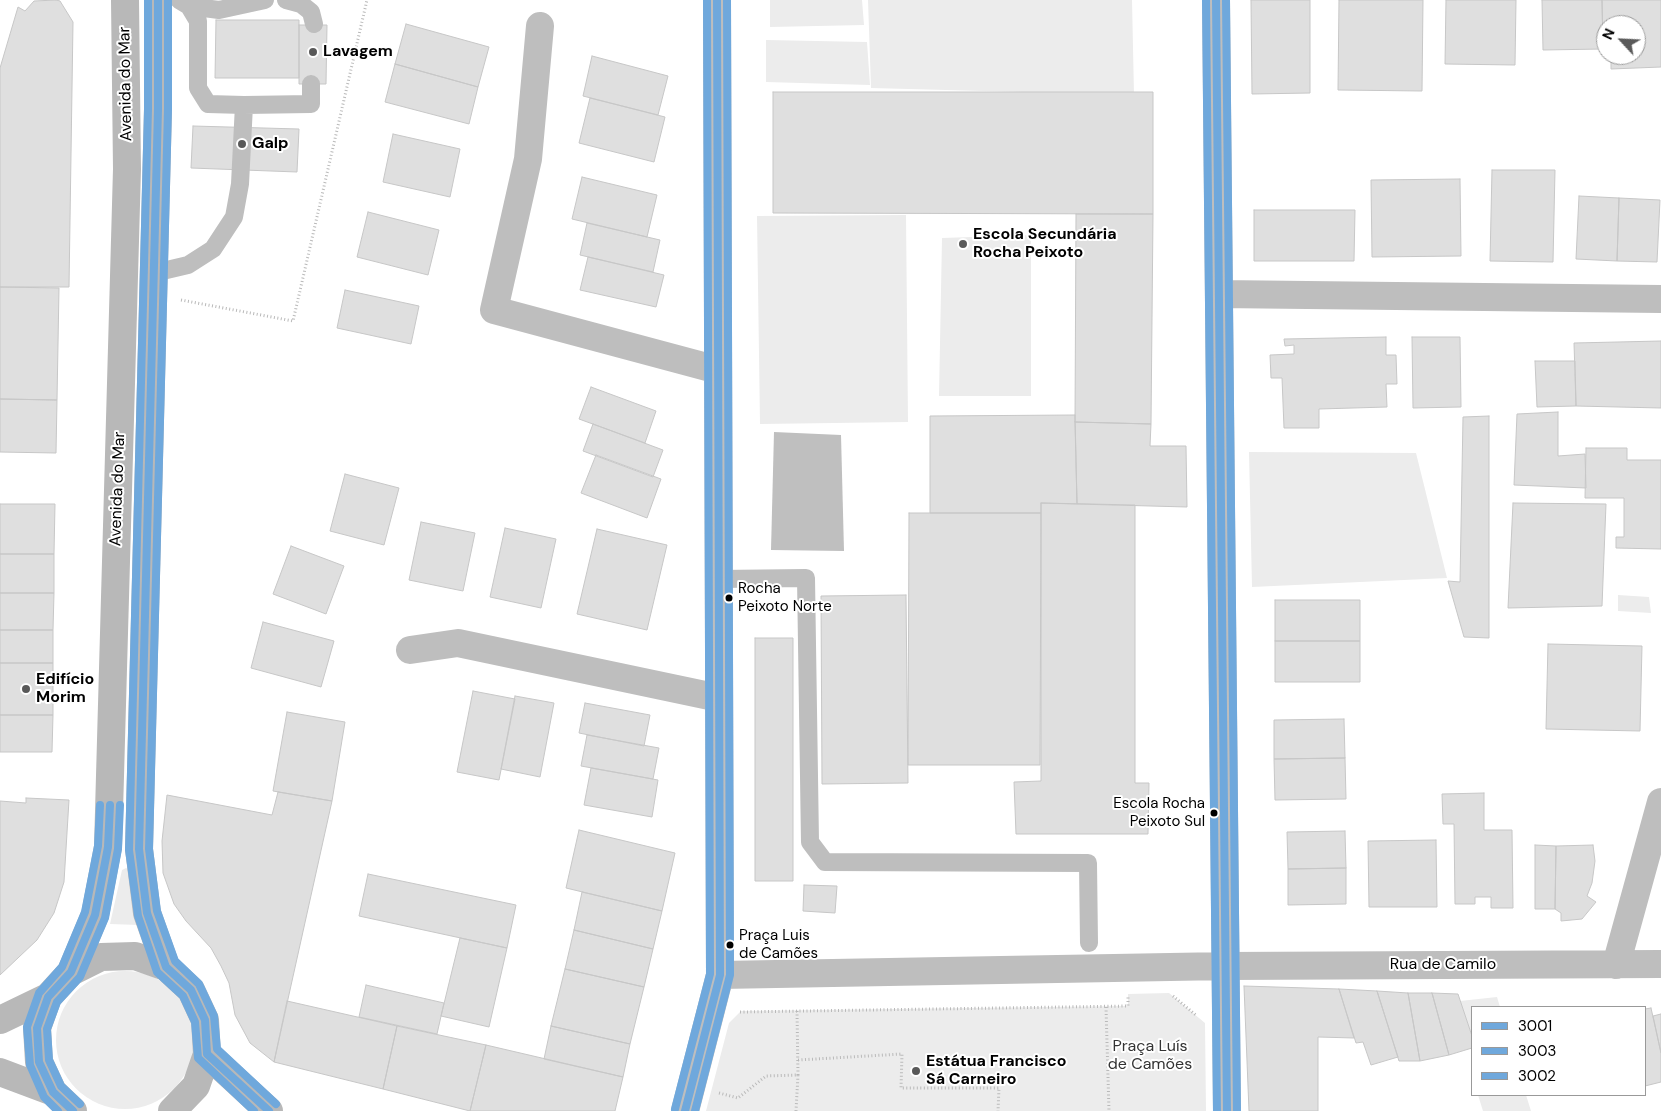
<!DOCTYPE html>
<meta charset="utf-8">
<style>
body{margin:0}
#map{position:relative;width:1661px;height:1111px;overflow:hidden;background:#fff;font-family:"DM Sans",sans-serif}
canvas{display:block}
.legend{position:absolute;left:1471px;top:1006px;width:175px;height:90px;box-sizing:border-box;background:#fff;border:1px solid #999;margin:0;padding:6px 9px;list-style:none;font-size:15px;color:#000}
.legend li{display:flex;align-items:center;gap:10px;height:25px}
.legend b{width:25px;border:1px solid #999}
.north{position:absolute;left:1596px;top:15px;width:50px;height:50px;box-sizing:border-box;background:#fff;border:1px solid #999;border-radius:50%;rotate:295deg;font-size:14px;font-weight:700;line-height:20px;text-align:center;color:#000}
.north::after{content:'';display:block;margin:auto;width:18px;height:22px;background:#595959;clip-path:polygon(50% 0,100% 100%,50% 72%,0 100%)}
</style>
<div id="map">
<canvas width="1661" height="1111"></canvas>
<ul class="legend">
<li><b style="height:6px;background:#6fa8dc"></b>3001</li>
<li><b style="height:6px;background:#6fa8dc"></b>3003</li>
<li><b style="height:6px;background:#6fa8dc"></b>3002</li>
</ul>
<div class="north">N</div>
</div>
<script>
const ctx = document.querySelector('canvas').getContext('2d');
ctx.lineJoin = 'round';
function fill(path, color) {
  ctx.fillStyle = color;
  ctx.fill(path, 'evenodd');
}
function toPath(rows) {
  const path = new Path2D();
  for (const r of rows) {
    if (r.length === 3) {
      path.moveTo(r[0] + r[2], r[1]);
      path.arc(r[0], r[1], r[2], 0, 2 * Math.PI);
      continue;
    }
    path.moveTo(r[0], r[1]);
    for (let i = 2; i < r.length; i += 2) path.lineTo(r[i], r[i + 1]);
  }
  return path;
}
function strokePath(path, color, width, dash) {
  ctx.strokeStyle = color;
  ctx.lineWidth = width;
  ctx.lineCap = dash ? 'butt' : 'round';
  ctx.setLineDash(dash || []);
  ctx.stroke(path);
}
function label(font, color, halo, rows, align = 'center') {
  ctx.font = font + ' "DM Sans",sans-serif';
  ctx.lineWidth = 4;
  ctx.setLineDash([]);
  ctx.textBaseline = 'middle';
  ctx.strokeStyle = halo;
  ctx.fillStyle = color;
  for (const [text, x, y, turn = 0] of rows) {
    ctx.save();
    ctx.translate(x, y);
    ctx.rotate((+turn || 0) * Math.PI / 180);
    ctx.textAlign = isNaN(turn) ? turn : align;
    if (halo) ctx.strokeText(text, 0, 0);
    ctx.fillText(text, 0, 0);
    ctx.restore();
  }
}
fill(toPath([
 [770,0,862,0,864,25,770,27],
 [868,0,1132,0,1134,95,871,88],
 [766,40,867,42,870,85,766,82],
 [906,215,908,422,760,424,757,216],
 [1031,235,1031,396,939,396,942,238],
 [1249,452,1416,453,1447,578,1252,587],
 [1618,595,1649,597,1651,613,1618,611],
 [126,868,129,870,139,925,110,924,122,870],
 [125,1040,69],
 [1169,993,1205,1023,1206,1111,706,1111,729,1023,741,1011,1128,1006,1128,994],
 [1497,997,1500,1007,1472,1007,1472,1036,1460,1001],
 [1478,1095,1526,1095,1531,1111,1483,1111]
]), '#ececec');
fill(toPath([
 [774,432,841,435,844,551,771,550]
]), '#bfbfbf');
const building = toPath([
 [56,0,60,1,73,22,69,287,0,287,0,68,18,7,25,11,34,1,56,0],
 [1251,0,1310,0,1310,93,1252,94,1251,0],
 [1339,0,1423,0,1422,91,1338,90,1339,0],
 [1446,0,1516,0,1515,65,1445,64,1446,0],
 [1542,0,1602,0,1603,49,1543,50,1542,0],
 [1602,0,1661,0,1661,67,1611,69,1611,55,1636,55,1636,25,1606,25,1606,49,1603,49,1602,0],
 [216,20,299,20,299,78,215,78,216,20],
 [406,24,489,47,478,87,395,64,406,24],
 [299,25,327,25,326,84,299,84,299,25],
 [592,56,668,76,658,115,583,96,592,56],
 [395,64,478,87,469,124,385,102,395,64],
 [773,92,1153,92,1153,214,773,213,773,92],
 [590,98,665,117,654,162,579,143,590,98],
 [193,126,299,129,297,172,191,168,193,126],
 [393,134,460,149,450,197,383,182,393,134],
 [1492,170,1555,170,1553,262,1490,261,1492,170],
 [582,177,657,195,647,237,572,219,582,177],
 [1460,179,1461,256,1372,257,1371,180,1460,179],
 [1579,196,1619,198,1617,261,1576,259,1579,196],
 [1619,198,1660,200,1657,262,1617,261,1619,198],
 [1254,210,1355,210,1354,261,1254,261,1254,210],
 [368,212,439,230,428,275,357,257,368,212],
 [1076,214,1153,214,1151,424,1075,422,1076,214],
 [587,223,660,240,653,272,580,255,587,223],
 [588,257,664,275,656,307,580,290,588,257],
 [0,287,59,288,57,400,0,399,0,287],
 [345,290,419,306,411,344,337,328,345,290],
 [1386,337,1386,355,1396,355,1397,384,1386,384,1387,407,1319,409,1319,428,1284,428,1282,378,1271,378,1270,355,1294,354,1294,345,1285,346,1284,339,1386,337],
 [1412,337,1460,337,1461,407,1413,408,1412,337],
 [1661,341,1661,408,1576,406,1574,343,1661,341],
 [1535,361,1575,361,1576,406,1537,407,1535,361],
 [591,387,656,411,645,443,579,419,591,387],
 [0,399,57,400,56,453,0,452,0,399],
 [1558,412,1558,456,1585,454,1586,488,1514,485,1517,414,1558,412],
 [1075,415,1077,504,1041,503,1041,513,930,513,930,416,1075,415],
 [1489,416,1489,638,1464,637,1448,581,1460,582,1463,417,1489,416],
 [1075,422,1151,424,1150,446,1186,446,1187,507,1077,504,1075,422],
 [593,424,663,450,653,477,583,451,593,424],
 [1586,448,1627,448,1627,460,1661,460,1661,549,1616,548,1616,537,1624,537,1624,498,1585,498,1586,448],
 [596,455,661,479,647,518,581,493,596,455],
 [345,474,399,488,384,545,330,531,345,474],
 [1041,503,1135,505,1135,783,1149,783,1148,834,1016,834,1014,782,1041,781,1041,503],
 [1513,503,1606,504,1602,606,1508,608,1513,503],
 [0,504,55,504,54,554,0,554,0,504],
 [909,513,1041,513,1040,765,908,765,909,513],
 [421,522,475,533,463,591,409,580,421,522],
 [505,528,556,539,541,608,490,597,505,528],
 [597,529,667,545,647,630,577,614,597,529],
 [291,546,344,566,326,614,273,594,291,546],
 [0,554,54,554,54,593,0,593,0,554],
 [0,593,54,593,53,630,0,630,0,593],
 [906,595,908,783,822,784,821,596,906,595],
 [1275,600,1360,600,1360,641,1275,641,1275,600],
 [263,622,334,641,321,687,251,668,263,622],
 [0,630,53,630,53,663,0,663,0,630],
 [755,638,793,638,793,881,755,881,755,638],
 [1275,641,1360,641,1360,682,1275,682,1275,641],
 [1548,644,1642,646,1640,731,1546,729,1548,644],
 [0,663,53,663,53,715,0,715,0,663],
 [473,691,515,699,499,780,457,772,473,691],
 [515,696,554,703,540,777,501,769,515,696],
 [585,703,650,715,644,746,579,733,585,703],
 [287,712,345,722,332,801,273,791,287,712],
 [0,715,53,715,52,752,0,752,0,715],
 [1344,719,1345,758,1274,759,1274,720,1344,719],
 [587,735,659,748,653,779,581,766,587,735],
 [1345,758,1346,799,1275,800,1274,759,1345,758],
 [591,768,658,780,652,817,584,805,591,768],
 [278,792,332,801,274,1062,250,1043,235,1015,229,983,221,966,211,948,186,921,174,904,163,873,162,841,167,795,272,815,278,792],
 [1484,793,1484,830,1512,830,1513,908,1491,908,1491,897,1475,897,1475,904,1455,904,1454,824,1443,824,1442,794,1484,793],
 [26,798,69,800,64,882,54,913,37,940,0,975,0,801,26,803,26,798],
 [579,830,675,853,662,911,566,888,579,830],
 [1345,831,1346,868,1288,869,1287,832,1345,831],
 [1436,840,1437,907,1369,907,1368,841,1436,840],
 [1535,845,1556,846,1555,909,1535,909,1535,845],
 [1593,845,1595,861,1592,883,1587,896,1596,902,1582,919,1561,921,1561,913,1555,909,1556,846,1593,845],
 [1346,868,1346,904,1288,905,1288,869,1346,868],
 [368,874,516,905,507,948,359,916,368,874],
 [804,885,837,886,835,913,803,911,804,885],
 [582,892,662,911,653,949,574,930,582,892],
 [574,930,653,949,644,987,565,969,574,930],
 [460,938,507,948,489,1027,441,1016,460,938],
 [565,969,644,987,630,1044,551,1026,565,969],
 [366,985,444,1003,437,1034,359,1017,366,985],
 [1244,986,1339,989,1354,1038,1318,1037,1318,1111,1249,1111,1244,986],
 [1339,989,1377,991,1398,1057,1371,1065,1363,1042,1356,1043,1339,989],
 [1377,991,1408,993,1420,1061,1399,1061,1377,991],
 [1408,993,1432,993,1449,1055,1420,1061,1408,993],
 [1432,993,1458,994,1472,1036,1472,1048,1449,1055,1432,993],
 [287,1001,397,1026,383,1089,274,1062,287,1001],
 [1651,1008,1661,1053,1661,1082,1645,1086,1645,1009,1651,1008],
 [1661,1014,1661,1053,1653,1016,1661,1014],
 [397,1026,486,1045,470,1111,383,1089,397,1026],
 [551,1026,630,1044,623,1077,544,1059,551,1026],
 [486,1045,623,1077,615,1111,470,1111,486,1045]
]);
fill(building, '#dfdfdf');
strokePath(building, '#c7c7c7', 1);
strokePath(toPath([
 [181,300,293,321,367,0],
 [1173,996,1197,1016],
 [1106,1007,1109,1111],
 [797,1011,798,1075],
 [740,1012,1128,1006,1128,996],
 [798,1060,902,1054,901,1088,999,1088,998,1111],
 [719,1093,738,1098,766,1076,798,1075,796,1111]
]), '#b9b9b9', 3, [1, 2.5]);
strokePath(toPath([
 [286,0,301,4,311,12,314,24],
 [189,6,219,10,265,0],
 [244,105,311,104,311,84],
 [154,273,188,265,213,249,234,217,240,184,244,105,208,104,198,88,198,21,189,6,179,0],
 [719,579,806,578,810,842,825,862,1088,863,1089,943]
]), '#bebebe', 18);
strokePath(toPath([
 [1216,0,1227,1111],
 [540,26,528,159,494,310,718,370],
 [1219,294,1661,299],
 [410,650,458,643,719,698],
 [1616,965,1661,802],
 [720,975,1226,966,1661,964],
 [685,1111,720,975,717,0]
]), '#bebebe', 28);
strokePath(toPath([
 [158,0,158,109,139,849,147,913,166,967],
 [71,972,95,915,108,847,127,169,125,0],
 [0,1020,48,997],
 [207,1054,269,1111],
 [0,1072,53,1092],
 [73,1111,53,1092,39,1062,37,1028,48,997,71,972,101,957,135,956,166,967,191,990,205,1020,207,1054,196,1086,172,1111]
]), '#b8b8b8', 28);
strokePath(toPath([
 [158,0,158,109,139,849,147,913,166,967,191,990,205,1020,207,1054,269,1111],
 [1216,0,1227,1111],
 [73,1111,53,1092,39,1062,37,1028,48,997,71,972,95,915,108,847,110,805],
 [685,1111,720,975,717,0]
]), '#6fa8dc', 8);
strokePath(toPath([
 [148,0,148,109,129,850,138,916,157,972,183,996,195,1022,198,1058,254,1111],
 [1206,0,1217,1111],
 [80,1104,61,1086,49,1060,47,1029,57,1002,80,977,105,918,118,849,120,805],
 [695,1111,730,975,727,0]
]), '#6fa8dc', 8);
strokePath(toPath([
 [168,0,168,109,149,849,157,911,175,961,199,984,214,1016,217,1049,276,1104],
 [1226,0,1237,1111],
 [675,1109,710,974,707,0],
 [58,1111,44,1097,30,1065,27,1027,39,993,62,967,85,912,98,846,100,805]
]), '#6fa8dc', 8);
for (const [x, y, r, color] of [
 [313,52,5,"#595959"],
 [242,144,5,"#595959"],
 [963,244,5,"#595959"],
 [729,598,4.5,"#000"],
 [26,689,5,"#595959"],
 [1214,813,4.5,"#000"],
 [730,945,4.5,"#000"],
 [916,1071,5,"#595959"]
]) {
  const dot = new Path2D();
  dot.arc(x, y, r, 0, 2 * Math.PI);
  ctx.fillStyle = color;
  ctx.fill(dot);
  strokePath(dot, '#fff', 2);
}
label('15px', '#000', '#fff', [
 ["Rocha",738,589],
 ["Peixoto Norte",738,607],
 ["Escola Rocha",1205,804,"right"],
 ["Peixoto Sul",1205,822,"right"],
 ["Praça Luis",739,936],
 ["de Camões",739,954]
], 'left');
label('bold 16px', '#000', '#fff', [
 ["Lavagem",323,52],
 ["Galp",252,144],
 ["Escola Secundária",973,235],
 ["Rocha Peixoto",973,253],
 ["Edifício",36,680],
 ["Morim",36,698],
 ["Estátua Francisco",926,1062],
 ["Sá Carneiro",926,1080]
], 'left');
label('16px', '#000', '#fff', [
 ["Avenida do Mar",126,84,-91],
 ["Avenida do Mar",118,489,-88],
 ["Rua de Camilo",1443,965]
]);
label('16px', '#333', '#fff', [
 ["Praça Luís",1150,1047],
 ["de Camões",1150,1065]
]);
</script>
